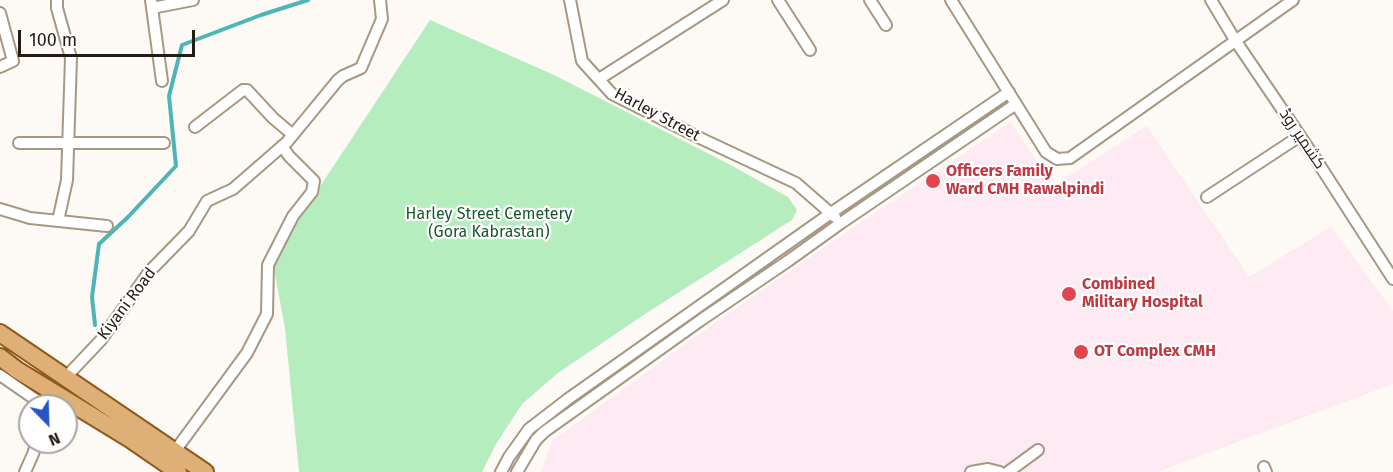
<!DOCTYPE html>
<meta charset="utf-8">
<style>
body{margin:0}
#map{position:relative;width:1393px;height:472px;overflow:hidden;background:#fdf9f5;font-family:"Fira Sans",sans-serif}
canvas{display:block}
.north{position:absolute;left:18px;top:394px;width:60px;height:60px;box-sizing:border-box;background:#fff;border:2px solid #a7a5a1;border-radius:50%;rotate:157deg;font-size:16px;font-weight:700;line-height:24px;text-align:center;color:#231d15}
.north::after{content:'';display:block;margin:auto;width:21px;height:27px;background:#2754c2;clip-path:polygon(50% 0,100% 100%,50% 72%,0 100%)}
.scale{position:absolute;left:18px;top:30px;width:177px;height:27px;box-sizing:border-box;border:3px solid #231d15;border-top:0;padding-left:8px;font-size:18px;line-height:21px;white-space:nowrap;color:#231d15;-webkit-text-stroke:4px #fff;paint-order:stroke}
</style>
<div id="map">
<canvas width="1393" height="472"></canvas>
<div class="north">N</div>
<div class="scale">100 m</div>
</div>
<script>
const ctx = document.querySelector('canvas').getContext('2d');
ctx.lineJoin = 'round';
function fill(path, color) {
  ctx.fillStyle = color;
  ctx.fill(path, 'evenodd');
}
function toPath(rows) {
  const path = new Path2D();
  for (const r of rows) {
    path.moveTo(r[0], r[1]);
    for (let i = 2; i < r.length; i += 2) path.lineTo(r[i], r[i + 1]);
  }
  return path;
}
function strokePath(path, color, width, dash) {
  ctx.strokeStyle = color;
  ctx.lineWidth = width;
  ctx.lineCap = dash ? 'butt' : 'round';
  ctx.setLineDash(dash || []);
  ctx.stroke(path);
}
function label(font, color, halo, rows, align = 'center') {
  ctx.font = font + ' "Fira Sans",Cairo,sans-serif';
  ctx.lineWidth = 4.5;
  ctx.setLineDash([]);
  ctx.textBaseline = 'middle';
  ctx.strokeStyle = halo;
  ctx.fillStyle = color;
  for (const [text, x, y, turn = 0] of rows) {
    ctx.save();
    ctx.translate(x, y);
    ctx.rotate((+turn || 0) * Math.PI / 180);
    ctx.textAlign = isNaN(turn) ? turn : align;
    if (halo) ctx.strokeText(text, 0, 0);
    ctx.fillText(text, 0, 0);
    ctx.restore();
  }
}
fill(toPath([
 [1011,122,1053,186,1147,126,1249,277,1331,227,1393,311,1393,384,1157,472,541,472,552,441,695,337,855,226]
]), '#fdeaf3');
fill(toPath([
 [430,20,554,75,727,163,788,197,797,210,792,220,642,316,558,373,522,404,496,444,482,472,299,472,285,328,273,264,284,241]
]), '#b6edbf');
strokePath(toPath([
 [95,325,92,297,99,244,128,217,176,166,169,96,182,45,261,15,308,0]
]), '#4db5b6', 4);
const minor = toPath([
 [57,0,57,8,71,58,67,180,58,221],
 [151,0,162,81],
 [570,0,582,61,612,94,702,139,796,183,835,217],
 [778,0,810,50],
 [870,0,886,25],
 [951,0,1046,152,1057,159,1070,158,1293,0],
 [1211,0,1235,40,1315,158,1393,279],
 [152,8,193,0],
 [0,13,13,61,0,67],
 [599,79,723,0],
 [195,127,243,90,247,90,273,118,293,135],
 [19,143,164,143],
 [1207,197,1300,136],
 [0,209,30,218,107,226],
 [0,375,39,402,42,406],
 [66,377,101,340,149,272,189,231,207,201,233,189,287,142,338,80,343,76,361,68,382,19,380,0],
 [175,451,247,353,267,314,268,265,293,216,312,192,314,181,289,156,282,146],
 [1264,467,1266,472],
 [25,472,33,454,37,442],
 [501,472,509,457,529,429,568,399,831,213,1009,92],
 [517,472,536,440,544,432,701,320,788,261,841,223,1016,104],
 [971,472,988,469,1000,472],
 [1008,472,1038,450]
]);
const primary = toPath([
 [0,333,205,472],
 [0,357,17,370,130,439,178,472]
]);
strokePath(minor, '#a79884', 14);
strokePath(primary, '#90591b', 20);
strokePath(minor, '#fff', 10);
strokePath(primary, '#dfaf78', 16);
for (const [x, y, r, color] of [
 [933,181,8,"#e0444e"],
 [1069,294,8,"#e0444e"],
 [1081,352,8,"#e0444e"]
]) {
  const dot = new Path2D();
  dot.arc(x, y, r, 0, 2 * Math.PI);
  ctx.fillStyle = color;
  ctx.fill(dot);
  strokePath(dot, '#fff', 2);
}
label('16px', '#231d15', '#fff', [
 ["Harley Street",657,115,28],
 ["کشمیر روڈ",1302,139,56],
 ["Kiyani Road",127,304,-53]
]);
label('bold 16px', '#be3a42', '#fff', [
 ["Officers Family",946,172],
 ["Ward CMH Rawalpindi",946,190],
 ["Combined",1082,285],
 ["Military Hospital",1082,303],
 ["OT Complex CMH",1094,352]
], 'left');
label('16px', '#17592b', '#fff', [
 ["Harley Street Cemetery",489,215],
 ["(Gora Kabrastan)",489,233]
]);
</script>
